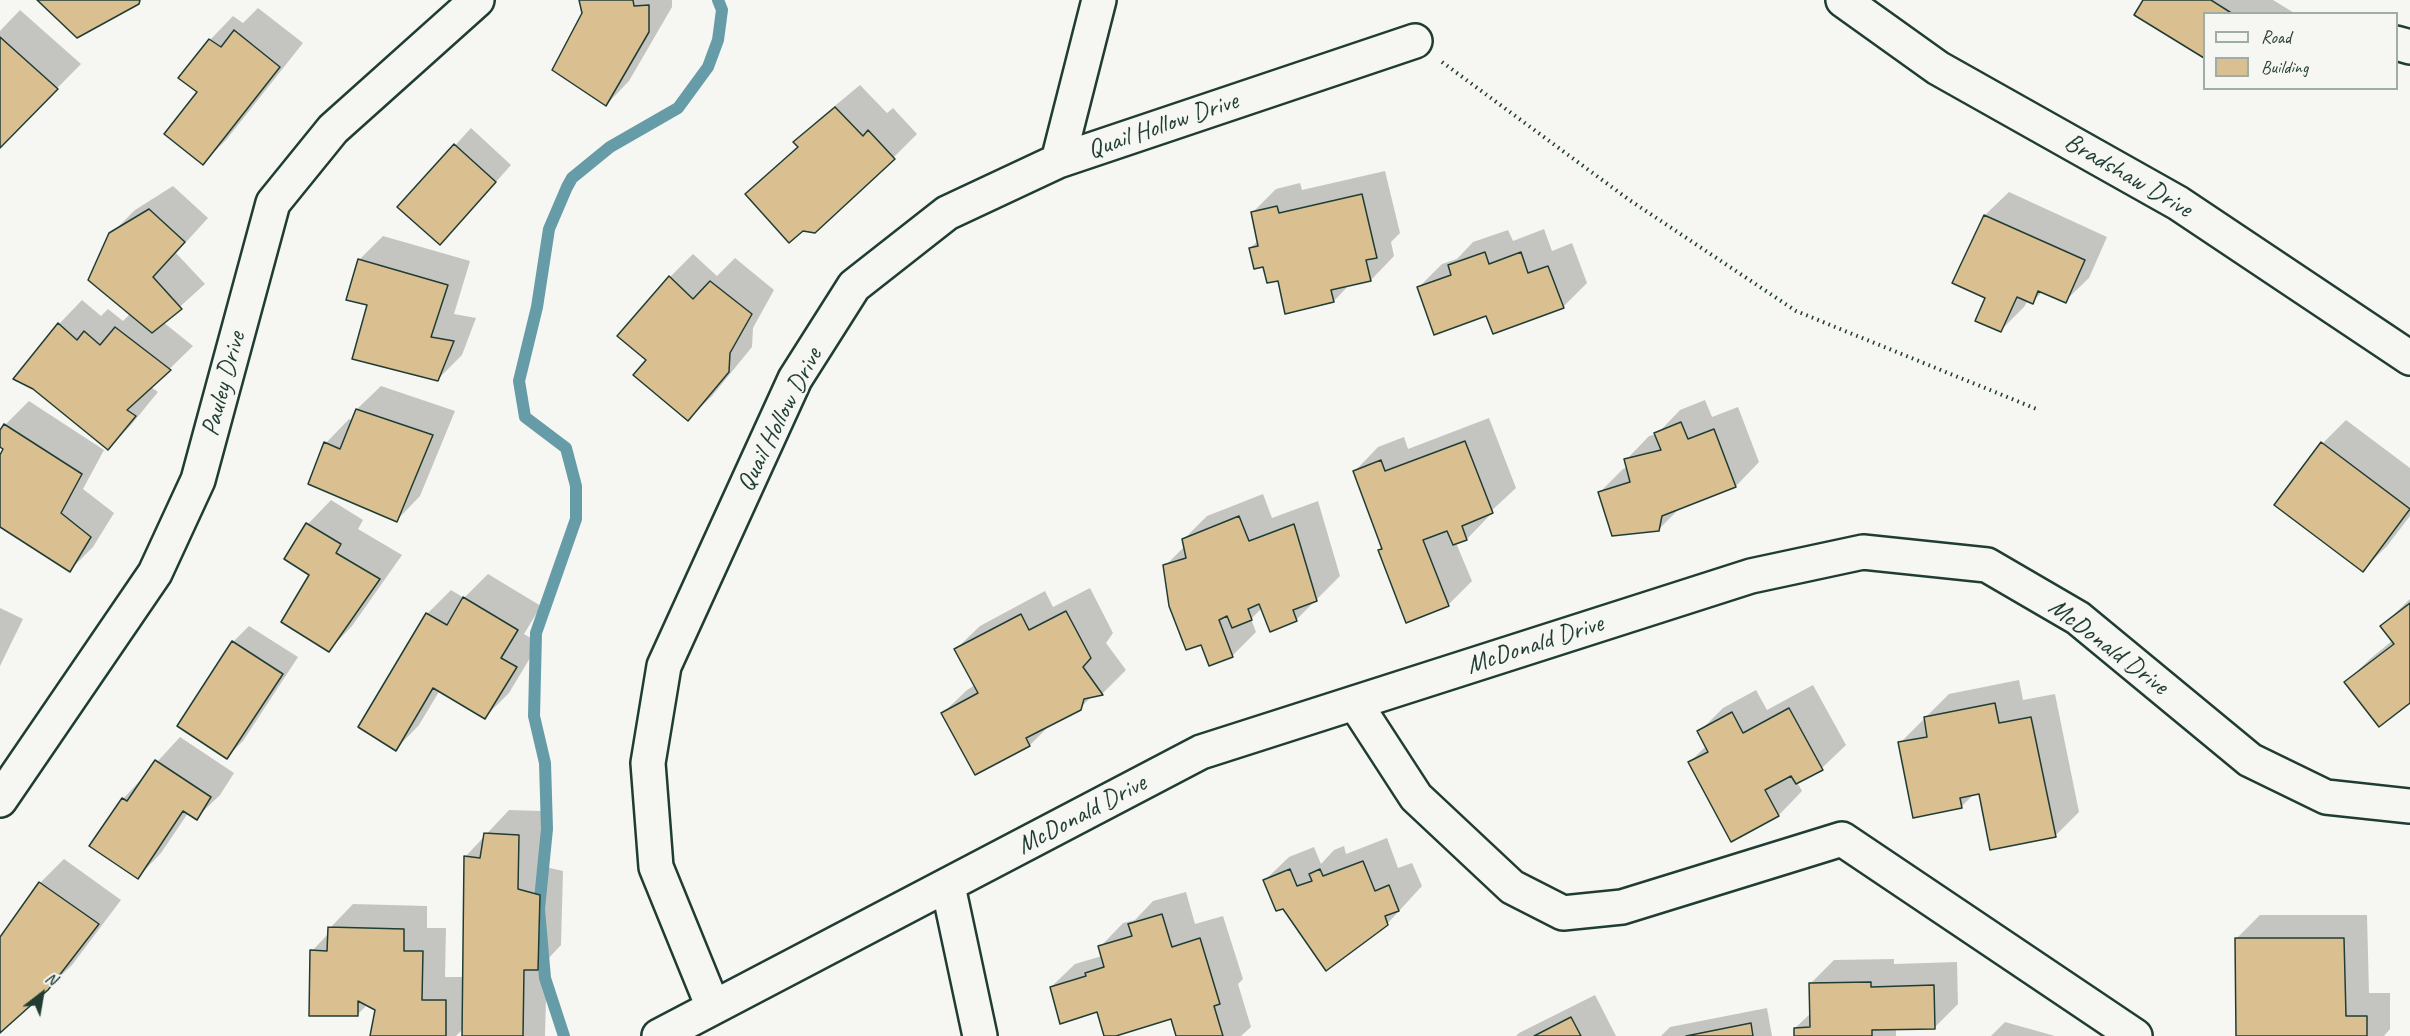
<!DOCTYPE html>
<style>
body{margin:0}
#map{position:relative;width:2410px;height:1036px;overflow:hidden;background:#f6f6f2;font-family:Caveat,sans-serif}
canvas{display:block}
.legend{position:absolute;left:2203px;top:12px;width:195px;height:78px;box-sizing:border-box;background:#f6f6f2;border:2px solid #a0aca6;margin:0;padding:8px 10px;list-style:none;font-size:18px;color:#1f3d34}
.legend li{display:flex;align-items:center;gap:12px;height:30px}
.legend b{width:30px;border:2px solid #a0aca6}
.north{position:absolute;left:12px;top:964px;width:60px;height:60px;-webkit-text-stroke:4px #f6f6f2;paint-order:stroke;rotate:31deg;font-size:16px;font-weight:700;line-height:24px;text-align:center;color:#1f3d34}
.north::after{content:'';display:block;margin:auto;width:21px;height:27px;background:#1f3d34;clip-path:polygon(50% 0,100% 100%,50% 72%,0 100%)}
</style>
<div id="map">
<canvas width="2410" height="1036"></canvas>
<ul class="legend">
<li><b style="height:8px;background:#f6f6f2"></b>Road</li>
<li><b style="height:16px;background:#dac090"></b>Building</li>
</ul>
<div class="north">N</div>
</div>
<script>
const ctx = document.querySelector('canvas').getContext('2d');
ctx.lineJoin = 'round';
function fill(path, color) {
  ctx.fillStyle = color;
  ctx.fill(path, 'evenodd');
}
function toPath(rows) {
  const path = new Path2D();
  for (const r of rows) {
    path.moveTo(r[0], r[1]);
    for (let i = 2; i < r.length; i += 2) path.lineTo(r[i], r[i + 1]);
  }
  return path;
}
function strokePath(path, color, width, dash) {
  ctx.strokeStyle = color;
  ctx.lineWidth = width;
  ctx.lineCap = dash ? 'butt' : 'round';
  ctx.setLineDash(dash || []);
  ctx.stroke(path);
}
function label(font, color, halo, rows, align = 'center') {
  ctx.font = font + ' Caveat,sans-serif';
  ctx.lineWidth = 4.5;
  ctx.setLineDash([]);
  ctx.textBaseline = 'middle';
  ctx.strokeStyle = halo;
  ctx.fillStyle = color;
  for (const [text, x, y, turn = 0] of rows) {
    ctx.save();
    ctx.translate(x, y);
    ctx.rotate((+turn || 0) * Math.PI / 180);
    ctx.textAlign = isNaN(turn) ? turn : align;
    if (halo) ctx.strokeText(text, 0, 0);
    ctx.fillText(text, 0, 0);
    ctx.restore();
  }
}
fill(toPath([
 [581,0,672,0,672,7,629,81,606,105],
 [2145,0,2273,0,2296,14,2204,14,2204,56,2136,15],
 [258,8,303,43,226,140,203,163,199,92,210,40,233,16,243,23],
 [20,10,81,64,0,146,0,31],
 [860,85,887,113,893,108,917,134,894,157,814,232,747,194,798,146,795,142,819,119],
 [471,128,511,165,456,227,399,207],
 [1385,171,1400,233,1391,242,1394,256,1371,280,1350,284,1334,301,1286,312,1279,279,1250,248,1259,240,1253,212,1276,189,1300,183,1302,190],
 [173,186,208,218,176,253,205,284,163,322,193,346,151,387,158,392,131,425,108,448,59,324,82,300,101,316,108,309,123,321,131,313,111,234,135,210],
 [2009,192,2107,237,2089,278,2065,301,2043,291,2032,302,2028,300,2024,307,2001,330,1987,297,1954,283,1985,215],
 [1544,229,1552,251,1572,243,1587,283,1563,307,1487,314,1418,288,1442,264,1457,259,1473,242,1508,230,1513,241],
 [383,236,470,261,454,314,476,318,462,355,438,379,369,304,359,260],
 [693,254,717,276,735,258,774,290,753,328,752,347,712,396,688,419,648,360,670,277],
 [381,386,455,411,420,496,397,520,326,443,349,419,353,421,357,409],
 [1705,400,1712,417,1738,407,1759,462,1736,486,1681,507,1658,530,1600,492,1623,469,1628,467,1626,460,1649,436,1657,434,1680,410],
 [29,401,104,450,83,489,114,513,93,547,70,570,0,525,0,457,5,449,0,445,0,433,5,425],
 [1489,418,1516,488,1489,513,1490,515,1467,539,1456,543,1472,581,1448,605,1379,551,1383,547,1355,471,1378,447,1404,437,1408,449],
 [2346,420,2410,468,2410,516,2387,546,2363,570,2276,504,2323,443],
 [1263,494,1272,518,1318,501,1340,576,1296,620,1262,608,1251,619,1256,632,1233,655,1210,664,1165,566,1185,546,1184,539,1207,516],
 [331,500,363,520,358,529,402,555,352,626,329,650,311,574,286,558,308,524],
 [488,574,541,606,524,634,539,643,509,693,485,717,440,690,419,725,396,749,427,614,451,590,464,598],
 [1090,588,1113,633,1106,643,1126,670,1103,693,1093,695,1080,708,1051,724,1030,745,976,773,943,713,967,690,975,685,956,649,980,626,1045,591,1053,607],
 [2410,599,2410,701,2346,682,2370,659,2393,640,2382,626],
 [0,608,23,619,0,666],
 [249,626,298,657,243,741,227,757,233,642],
 [2019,680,2023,700,2055,694,2079,812,2055,836,1980,792,1975,793,1961,807,1900,743,1949,694],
 [1813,685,1846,745,1822,768,1797,782,1802,791,1779,815,1732,840,1690,762,1706,746,1699,732,1723,708,1756,690,1767,710],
 [180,737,234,773,220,795,196,818,188,813,161,853,138,877,123,799],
 [509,810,542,811,541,866,563,871,561,945,547,960,545,1036,464,1036,464,1028,456,1036,372,1036,376,1009,368,1004,357,1015,312,951,329,933,330,928,353,904,427,906,427,928,446,928,445,977,464,977,466,856],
 [1387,838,1398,868,1412,863,1422,886,1387,924,1265,880,1289,857,1314,847,1321,864,1334,850,1344,846,1346,854],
 [64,859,121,900,72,965,47,989,0,939,40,883],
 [1186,892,1195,924,1223,916,1243,979,1238,984,1251,1027,1241,1036,1178,1036,1172,1017,1106,1036,1098,1011,1051,987,1075,964,1102,956,1100,947,1123,923,1135,920,1153,901],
 [2260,915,2367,915,2369,993,2390,993,2390,1029,2384,1036,2237,1036,2236,939],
 [1894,959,1894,964,1957,962,1958,1004,1935,1027,1896,1028,1896,1036,1795,1036,1795,1028,1811,1013,1810,984,1834,960],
 [1595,995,1616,1036,1516,1036,1519,1033],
 [1767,1008,1772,1036,1661,1036,1670,1027],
 [2005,1022,2055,1036,1991,1036]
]), '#0003');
strokePath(toPath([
 [564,1036,545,978,539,909,547,829,545,763,534,716,536,633,576,519,576,486,566,448,525,417,519,381,537,307,549,229,567,187,572,178,610,147,678,108,708,67,718,40,722,10,718,0]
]), '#669ba8', 12);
const building = toPath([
 [37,0,140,0,139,4,77,38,37,0],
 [579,0,633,0,634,6,649,5,649,32,606,106,552,70,582,13,579,0],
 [2143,0,2211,0,2233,14,2204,14,2204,58,2134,15,2143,0],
 [234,30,280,67,203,165,164,134,197,92,178,78,209,39,221,47,234,30],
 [0,37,58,89,0,148,0,37],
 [835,107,863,136,868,130,895,159,815,233,803,231,789,243,745,194,798,147,793,142,835,107],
 [454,144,496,182,440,245,397,207,454,144],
 [1362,194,1377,258,1366,260,1371,281,1331,290,1334,302,1285,314,1278,281,1267,283,1263,267,1254,269,1249,248,1258,246,1251,212,1277,206,1279,213,1362,194],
 [149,209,185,242,153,277,182,309,152,333,88,280,109,233,149,209],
 [1984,215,2085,260,2066,303,2038,291,2033,304,2017,297,2001,332,1975,321,1985,298,1952,283,1984,215],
 [1485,252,1489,264,1521,252,1528,273,1548,266,1564,308,1493,334,1486,316,1434,335,1417,287,1451,275,1448,265,1485,252],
 [358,259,448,285,431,337,454,341,438,381,352,359,367,305,346,300,358,259],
 [669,276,693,299,710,281,752,314,730,353,729,372,688,421,633,375,646,360,617,336,669,276],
 [58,323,77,340,84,331,100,345,115,327,171,370,127,410,136,416,108,450,33,389,13,379,58,323],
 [356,409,433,435,397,522,308,484,324,442,340,449,356,409],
 [1681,422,1688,439,1714,429,1736,487,1662,516,1659,531,1612,536,1598,492,1630,482,1624,459,1661,450,1654,433,1681,422],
 [4,424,82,474,61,513,91,537,70,572,0,527,0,455,3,449,0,447,0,430,4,424],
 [1465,441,1493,513,1462,526,1467,540,1453,545,1447,531,1423,540,1449,606,1406,623,1378,550,1382,549,1353,471,1381,460,1385,471,1465,441],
 [2321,442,2410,509,2363,572,2274,505,2321,442],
 [1239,516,1249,541,1294,524,1317,601,1293,610,1297,621,1270,632,1259,604,1248,609,1252,620,1232,628,1227,616,1219,620,1233,657,1209,666,1201,645,1186,650,1169,606,1163,565,1186,558,1182,539,1239,516],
 [306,523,341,544,336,553,380,579,329,652,281,622,309,575,284,559,306,523],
 [463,597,518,630,501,658,517,667,485,719,433,688,396,751,358,727,426,613,447,625,463,597],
 [2410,603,2410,703,2379,727,2344,682,2394,644,2380,626,2410,603],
 [1066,611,1091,658,1083,667,1103,695,1084,699,1081,710,1026,738,1030,746,975,775,941,713,978,693,954,649,1021,614,1029,630,1066,611],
 [232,641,283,674,227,759,177,726,232,641],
 [1995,703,1999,723,2031,717,2056,837,1990,850,1979,794,1960,798,1962,808,1913,818,1898,742,1927,737,1924,717,1995,703],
 [1789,708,1823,770,1796,784,1791,776,1765,790,1779,816,1731,842,1688,762,1708,752,1697,731,1732,712,1743,733,1789,708],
 [155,760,211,797,197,820,183,811,138,879,89,846,122,798,127,801,155,760],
 [484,833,519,835,518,889,540,895,538,970,524,970,523,1036,462,1036,464,856,480,858,484,833],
 [1363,861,1375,891,1389,885,1399,911,1385,916,1388,925,1326,971,1283,909,1276,911,1263,880,1290,869,1297,886,1312,881,1309,874,1320,869,1323,876,1363,861],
 [39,882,99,924,48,990,0,1033,0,937,39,882],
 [1162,914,1172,947,1200,938,1220,1004,1214,1006,1223,1036,1176,1036,1171,1019,1116,1036,1104,1036,1097,1012,1060,1024,1050,987,1086,976,1085,973,1104,967,1098,946,1132,936,1128,924,1162,914],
 [328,927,404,929,404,951,423,951,422,1000,446,1000,446,1036,370,1036,375,1010,358,1001,358,1016,309,1016,310,950,327,951,328,927],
 [2235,938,2344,938,2346,1016,2367,1016,2367,1036,2236,1036,2235,938],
 [1871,982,1871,987,1934,985,1935,1029,1872,1030,1872,1036,1794,1036,1794,1028,1810,1027,1809,983,1871,982],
 [1571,1017,1581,1036,1534,1036,1571,1017],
 [1751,1023,1753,1036,1686,1036,1751,1023]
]);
fill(building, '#dac090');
strokePath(building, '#1f3d34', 1.5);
const minor = toPath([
 [1843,0,1938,68,2178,203,2410,358],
 [2396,43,2410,47],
 [1058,161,1099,0],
 [1355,703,1416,797,1512,887,1563,913,1622,907,1842,839,2135,1036],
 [0,800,155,573,198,480,273,203,333,129,477,0],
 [948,886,980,1036],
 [713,1007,656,867,648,763,664,666,795,379,854,286,947,213,1058,161,1415,41],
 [659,1036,1201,752,1751,576,1863,552,1987,565,2078,618,2250,760,2326,797,2410,806]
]);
strokePath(minor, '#1f3d34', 38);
strokePath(toPath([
 [1442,62,1628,199,1796,311,2039,410]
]), '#1f3d34', 4, [1.5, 4.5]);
strokePath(minor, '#f6f6f2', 33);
label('26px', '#1f3d34', '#f6f6f2', [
 ["Quail Hollow Drive",1163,126,-19],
 ["Bradshaw Drive",2128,176,30],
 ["Pauley Drive",224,384,-75],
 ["Quail Hollow Drive",780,420,-63],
 ["McDonald Drive",1535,645,-18],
 ["McDonald Drive",2108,647,37],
 ["McDonald Drive",1082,815,-28]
]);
</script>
